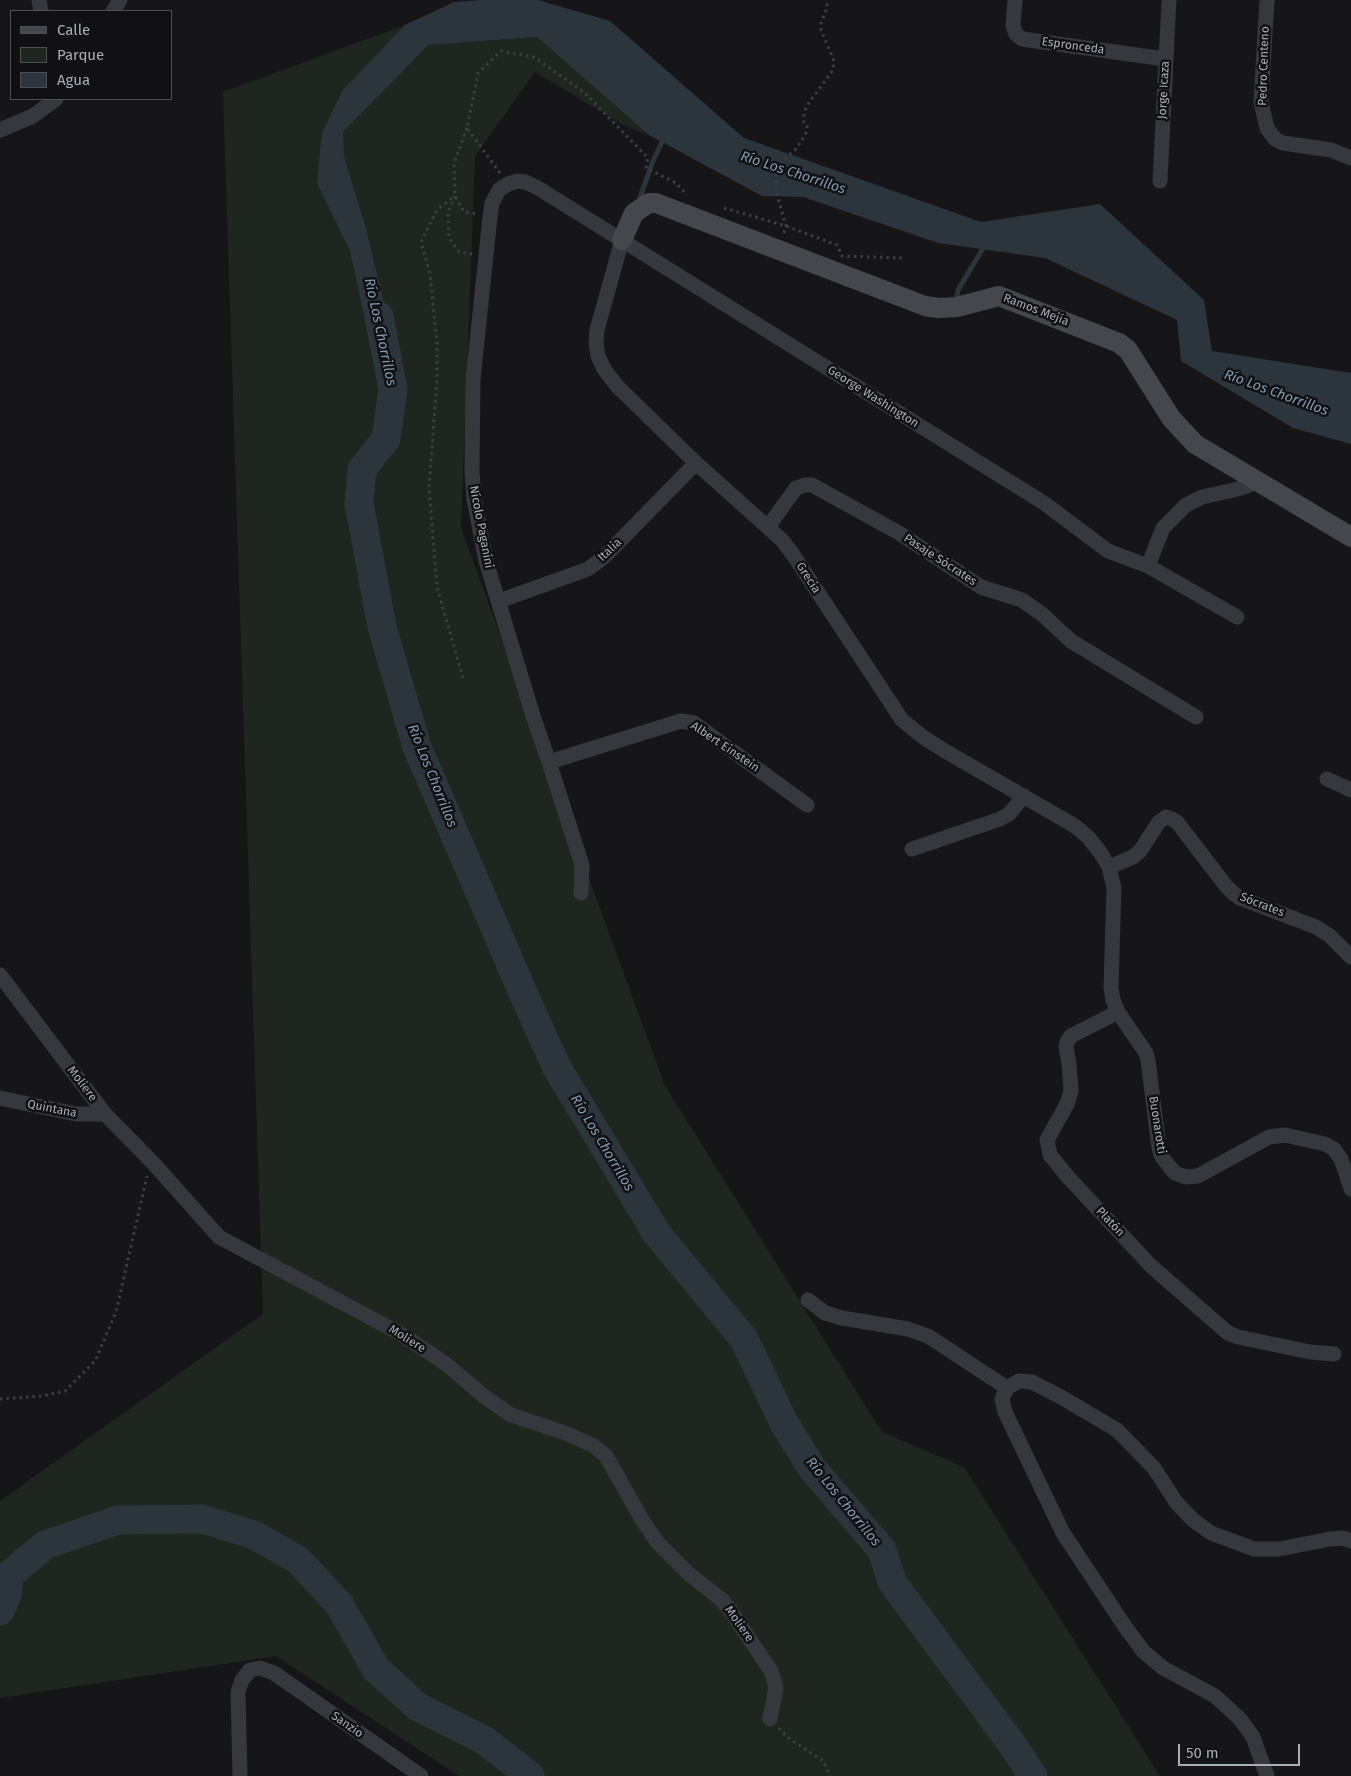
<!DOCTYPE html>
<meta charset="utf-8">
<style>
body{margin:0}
#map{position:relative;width:1351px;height:1776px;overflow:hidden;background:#161618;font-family:"Fira Sans",sans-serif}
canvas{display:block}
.legend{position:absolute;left:10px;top:10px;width:162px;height:90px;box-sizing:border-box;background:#111113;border:1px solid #4d4f55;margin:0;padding:6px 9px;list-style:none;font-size:15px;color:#a8adb8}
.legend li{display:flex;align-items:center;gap:10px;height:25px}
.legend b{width:25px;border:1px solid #4d4f55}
.scale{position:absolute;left:1178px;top:1744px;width:122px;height:22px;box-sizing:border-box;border:2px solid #a8adb8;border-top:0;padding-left:6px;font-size:15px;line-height:18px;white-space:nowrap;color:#a8adb8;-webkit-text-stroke:4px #111113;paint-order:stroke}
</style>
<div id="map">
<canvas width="1351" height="1776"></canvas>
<ul class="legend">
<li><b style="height:6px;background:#45474d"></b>Calle</li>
<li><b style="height:14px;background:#1e261f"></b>Parque</li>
<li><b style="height:14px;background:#2c353c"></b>Agua</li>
</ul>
<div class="scale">50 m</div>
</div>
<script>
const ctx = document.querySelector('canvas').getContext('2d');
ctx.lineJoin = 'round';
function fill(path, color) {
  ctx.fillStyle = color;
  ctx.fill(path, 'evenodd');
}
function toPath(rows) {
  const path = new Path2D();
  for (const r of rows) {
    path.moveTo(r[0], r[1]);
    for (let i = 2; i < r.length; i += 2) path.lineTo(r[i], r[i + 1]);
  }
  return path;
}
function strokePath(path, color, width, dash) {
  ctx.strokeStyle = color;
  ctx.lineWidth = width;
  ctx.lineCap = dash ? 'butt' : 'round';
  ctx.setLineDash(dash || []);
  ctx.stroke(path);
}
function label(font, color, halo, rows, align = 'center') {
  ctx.font = font + ' "Fira Sans",sans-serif';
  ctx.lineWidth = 5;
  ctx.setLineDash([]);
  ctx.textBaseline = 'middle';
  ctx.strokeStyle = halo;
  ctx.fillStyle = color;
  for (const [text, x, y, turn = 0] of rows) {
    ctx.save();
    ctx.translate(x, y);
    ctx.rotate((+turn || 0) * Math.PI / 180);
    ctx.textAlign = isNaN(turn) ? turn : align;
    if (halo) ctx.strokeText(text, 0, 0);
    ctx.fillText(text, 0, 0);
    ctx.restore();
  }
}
fill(toPath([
 [405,25,428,45,537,37,649,135,623,125,535,72,475,156,461,528,665,1086,882,1432,964,1467,1160,1776,459,1776,276,1656,0,1698,0,1501,263,1314,223,92]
]), '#1e261f');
fill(toPath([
 [482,0,538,0,610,21,744,138,981,222,1100,204,1204,300,1212,351,1351,373,1351,444,1293,428,1181,361,1177,320,1045,258,938,243,803,197,762,196,649,135,537,37,428,45,343,132,344,157,365,225,396,352,373,356,350,251,317,183,322,133,343,90,405,25,454,2]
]), '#2c353c');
strokePath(toPath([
 [638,203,653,161,662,142],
 [956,302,958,290,985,245]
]), '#2c353c', 5);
strokePath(toPath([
 [379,316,393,389,386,439,362,469,359,503,382,627,417,747,524,995,557,1068,657,1234,744,1339,784,1423,812,1468,882,1550,892,1582,1014,1747,1033,1776],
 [0,1611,7,1595,9,1575,45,1545,118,1520,202,1519,254,1535,298,1560,339,1604,376,1669,418,1707,484,1740,530,1776]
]), '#2c353c', 29);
strokePath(toPath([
 [467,128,454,163,455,196,464,212,477,214],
 [500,173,467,128,478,73,501,51,534,57,585,93,648,158,646,168,676,183,687,195],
 [724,208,786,226,837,245,842,256,903,258],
 [784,233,786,226,776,191,776,177,778,170,785,158,795,150,803,138,807,131,807,126,804,123,803,118,806,107,833,70,834,61,821,30,821,23,827,8,827,0],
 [463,678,437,587,429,489,437,378,437,343,430,274,421,242,437,210,455,196,448,212,449,238,459,252,473,254],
 [0,1399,42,1396,65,1391,95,1361,116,1312,147,1176],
 [779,1728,787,1737,823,1761,830,1776]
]), '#3d3f44', 3, [2.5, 4]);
strokePath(toPath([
 [39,0,41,11],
 [1015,0,1013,26,1016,34,1022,39,1165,59],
 [1267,0,1261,102,1267,128,1275,139,1283,143,1331,150,1351,158],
 [113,11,120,0],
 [0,130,33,116,56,99],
 [1160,181,1169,0],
 [622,240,597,330,596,343,598,356,604,369,617,386,696,463,782,540,794,556,902,720,923,737,945,751,1075,826,1088,837,1100,852,1109,867,1114,888,1111,988,1113,1000,1118,1012,1146,1053,1148,1060,1159,1148,1162,1157,1169,1166,1175,1173,1186,1177,1198,1176,1269,1137,1285,1135,1325,1144,1334,1149,1341,1159,1351,1189],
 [768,527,796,488,805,485,812,485,899,533,981,587,1022,600,1042,614,1071,641,1196,717],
 [1148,566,1163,528,1186,505,1202,497,1238,489,1258,482],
 [499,601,588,569,604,557,696,463],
 [549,762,681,721,694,723,807,805],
 [1327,779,1351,790],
 [912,849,1000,819,1009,814,1024,796],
 [1109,867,1133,857,1140,851,1159,822,1166,817,1172,819,1177,822,1226,886,1234,894,1240,898,1316,927,1330,936,1351,957],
 [581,893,582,865,549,762,534,719,486,561,474,499,472,471,473,379,490,217,492,203,499,190,508,184,518,181,525,182,538,188,1044,503,1108,551,1148,566,1237,617],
 [0,975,105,1114,155,1165,219,1237,401,1334,446,1364,485,1397,511,1415,568,1434,594,1446,606,1456,644,1523,658,1543,689,1574,722,1600,730,1610,771,1671,776,1687,770,1719],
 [1118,1012,1071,1036,1067,1042,1066,1047,1069,1063,1071,1091,1067,1104,1047,1140,1050,1155,1068,1177,1151,1266,1228,1333,1238,1337,1310,1352,1334,1354],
 [0,1098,76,1114,105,1114],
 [808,1300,825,1313,842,1318,908,1329,928,1336,1007,1388],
 [240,1776,238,1692,242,1680,250,1670,260,1668,274,1673,421,1776],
 [1267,1776,1253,1737,1240,1719,1215,1696,1163,1668,1143,1651,1124,1625,1063,1533,1005,1412,1002,1399,1007,1388,1019,1381,1032,1382,1061,1397,1117,1430,1154,1468,1176,1502,1193,1520,1211,1533,1254,1549,1279,1549,1330,1539,1343,1538,1351,1541]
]), '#37383d', 15);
strokePath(toPath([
 [622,240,634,213,649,203,656,203,925,306,938,308,957,307,999,296,1119,343,1128,350,1171,418,1195,444,1351,537]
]), '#45474d', 20);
label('12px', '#a8adb8', '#111113', [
 ["Espronceda",1073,46,8],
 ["Pedro Centeno",1264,66,-88],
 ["Jorge Icaza",1164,90,-87],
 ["Ramos Mejía",1036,310,21],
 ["George Washington",873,397,32],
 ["Nícolo Paganini",481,527,79],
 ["Italia",610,550,-43],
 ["Pasaje Sócrates",940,560,33],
 ["Grecia",808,578,57],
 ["Albert Einstein",725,747,34],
 ["Sócrates",1262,905,21],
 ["Moliere",82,1084,53],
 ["Quintana",52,1109,11],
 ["Buonarotti",1157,1125,81],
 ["Platón",1110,1222,47],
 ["Moliere",407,1339,32],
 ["Moliere",739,1624,55],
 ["Sanzio",347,1725,35]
]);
label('italic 14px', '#7f9bb3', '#111113', [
 ["Río Los Chorrillos",793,173,18],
 ["Río Los Chorrillos",380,332,78],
 ["Río Los Chorrillos",1276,393,20],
 ["Río Los Chorrillos",432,776,68],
 ["Río Los Chorrillos",602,1143,59],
 ["Río Los Chorrillos",843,1502,51]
]);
</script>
